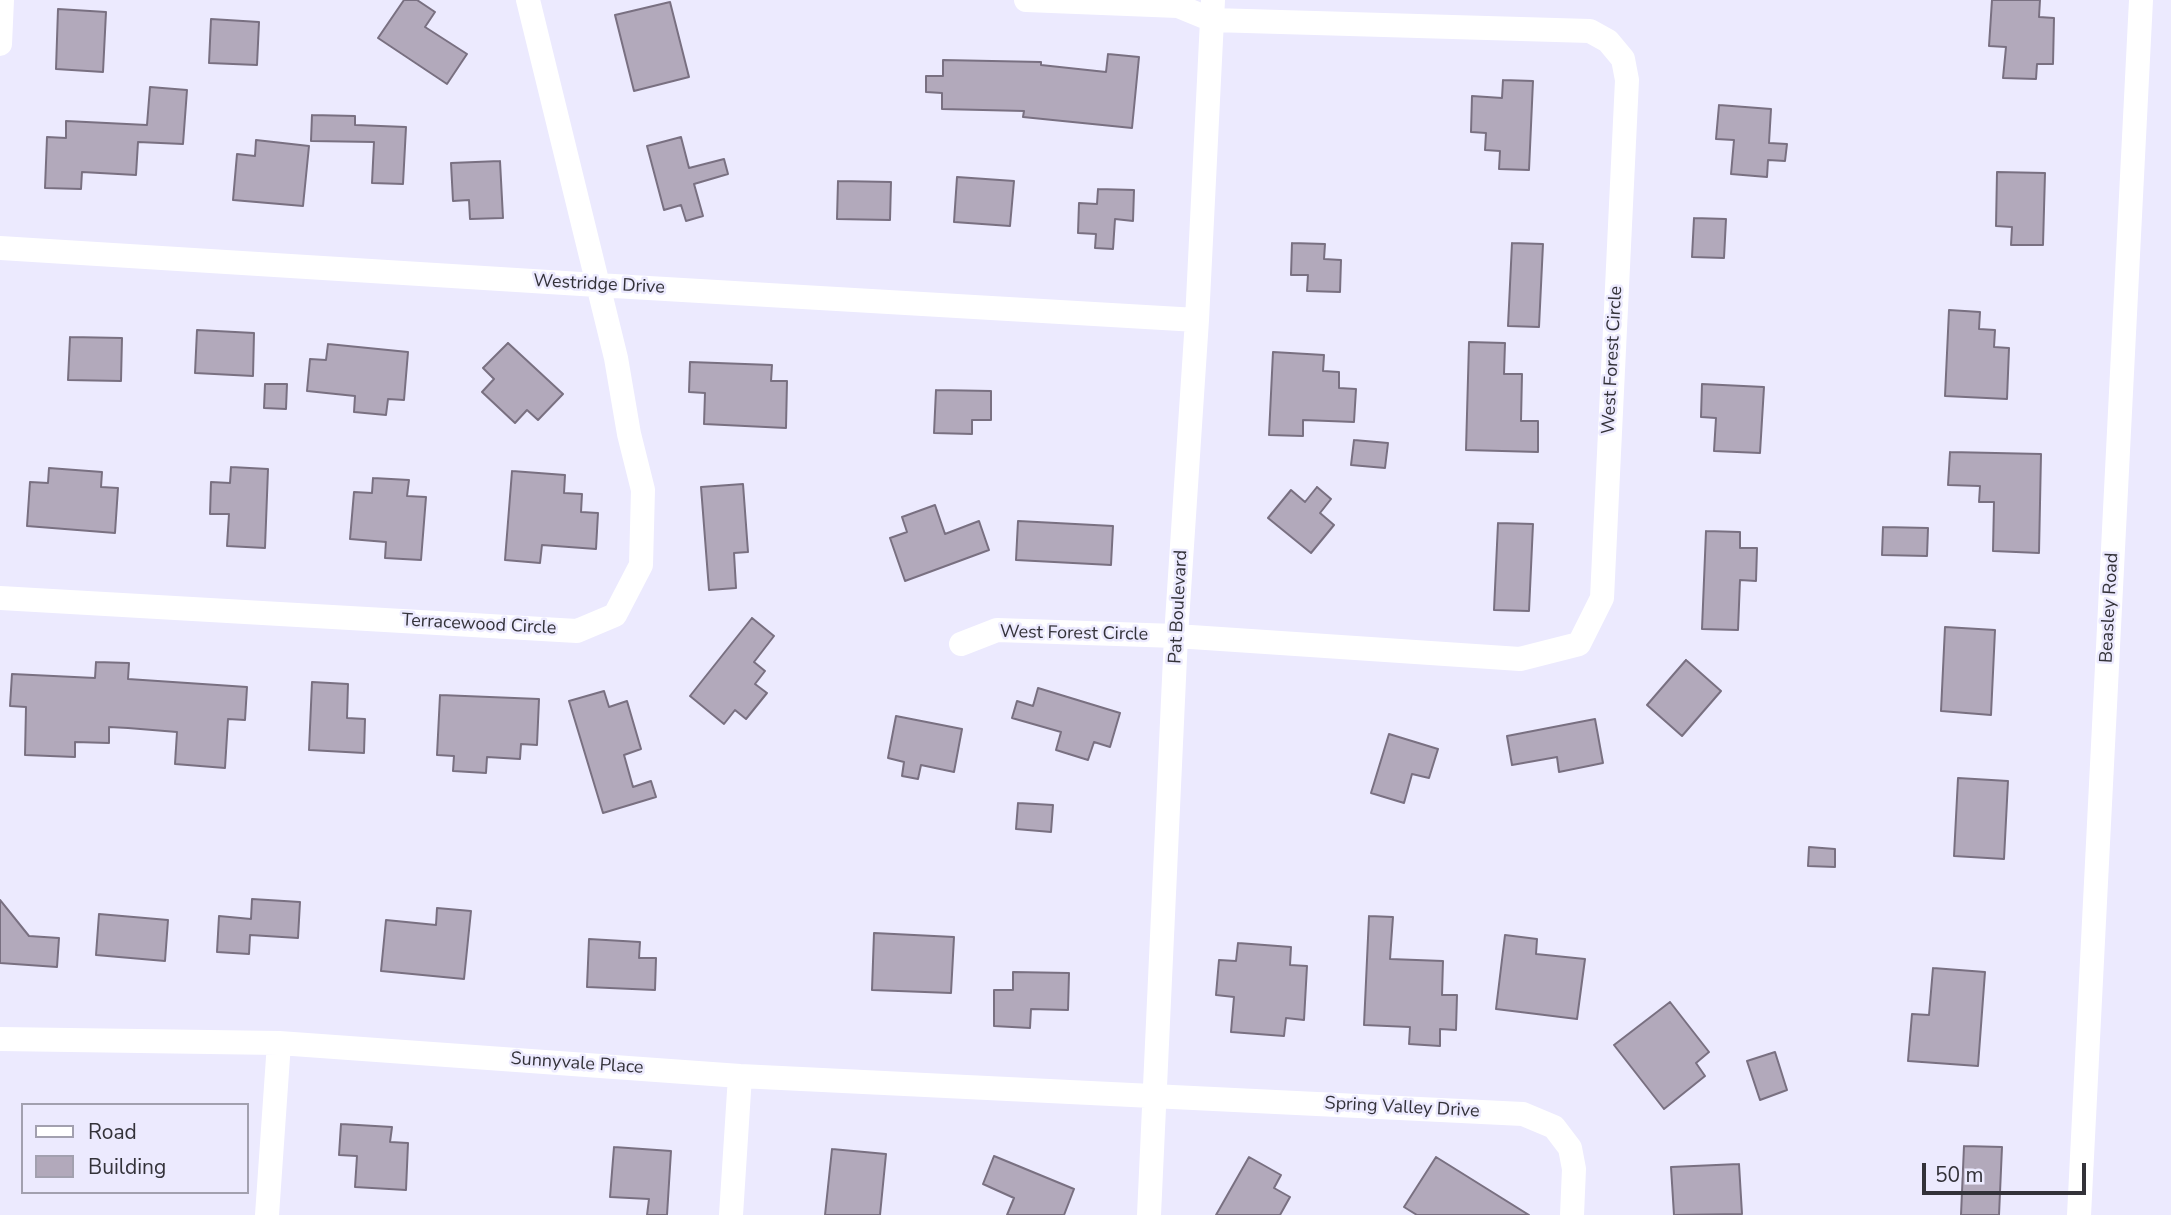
<!DOCTYPE html>
<style>
body{margin:0}
#map{position:relative;width:2171px;height:1215px;overflow:hidden;background:#eceafe;font-family:"Nunito Sans",sans-serif}
canvas{display:block}
.legend{position:absolute;left:21px;top:1103px;width:228px;height:91px;box-sizing:border-box;background:#eceafe;border:2px solid #a2a0af;margin:0;padding:9px 12px;list-style:none;font-size:21px;color:#333239}
.legend li{display:flex;align-items:center;gap:14px;height:35px}
.legend b{width:35px;border:2px solid #a2a0af}
.scale{position:absolute;left:1922px;top:1163px;width:164px;height:32px;box-sizing:border-box;border:4px solid #333239;border-top:0;padding-left:9px;font-size:21px;line-height:24px;white-space:nowrap;color:#333239;-webkit-text-stroke:5px #eceafe;paint-order:stroke}
</style>
<div id="map">
<canvas width="2171" height="1215"></canvas>
<ul class="legend">
<li><b style="height:9px;background:#fff"></b>Road</li>
<li><b style="height:19px;background:#b2a9bb"></b>Building</li>
</ul>
<div class="scale">50 m</div>
</div>
<script>
const ctx = document.querySelector('canvas').getContext('2d');
ctx.lineJoin = 'round';
function fill(path, color) {
  ctx.fillStyle = color;
  ctx.fill(path, 'evenodd');
}
function toPath(rows) {
  const path = new Path2D();
  for (const r of rows) {
    path.moveTo(r[0], r[1]);
    for (let i = 2; i < r.length; i += 2) path.lineTo(r[i], r[i + 1]);
  }
  return path;
}
function strokePath(path, color, width, dash) {
  ctx.strokeStyle = color;
  ctx.lineWidth = width;
  ctx.lineCap = dash ? 'butt' : 'round';
  ctx.setLineDash(dash || []);
  ctx.stroke(path);
}
function label(font, color, halo, rows, align = 'center') {
  ctx.font = font + ' "Nunito Sans",sans-serif';
  ctx.lineWidth = 5;
  ctx.setLineDash([]);
  ctx.textBaseline = 'middle';
  ctx.strokeStyle = halo;
  ctx.fillStyle = color;
  for (const [text, x, y, turn = 0] of rows) {
    ctx.save();
    ctx.translate(x, y);
    ctx.rotate((+turn || 0) * Math.PI / 180);
    ctx.textAlign = isNaN(turn) ? turn : align;
    if (halo) ctx.strokeText(text, 0, 0);
    ctx.fillText(text, 0, 0);
    ctx.restore();
  }
}
const building = toPath([
 [404,0,417,0,435,12,425,27,467,54,447,84,378,38,404,0],
 [1992,0,2040,0,2039,17,2054,18,2053,64,2037,64,2036,79,2003,78,2006,47,1989,46,1992,0],
 [670,2,689,77,634,91,615,15,670,2],
 [58,9,106,12,103,72,56,69,58,9],
 [211,19,259,22,257,65,209,63,211,19],
 [1108,54,1139,57,1132,128,1023,117,1024,111,942,109,942,93,926,92,926,76,943,76,943,60,1041,62,1041,65,1106,72,1108,54],
 [1503,80,1533,81,1529,170,1499,169,1500,151,1485,150,1486,133,1471,132,1472,96,1502,98,1503,80],
 [150,87,187,90,183,144,138,142,136,175,82,172,81,189,45,188,47,137,66,138,66,121,147,125,150,87],
 [1719,105,1771,109,1769,143,1787,144,1785,161,1768,160,1767,177,1731,174,1734,140,1716,139,1719,105],
 [312,115,355,116,355,125,406,127,403,184,372,183,374,142,311,141,312,115],
 [681,137,689,168,724,159,728,174,694,184,703,216,686,221,681,205,664,210,647,146,681,137],
 [256,140,309,146,303,206,233,200,237,154,255,156,256,140],
 [500,161,503,218,470,219,469,200,453,201,451,163,500,161],
 [1997,172,2045,173,2043,245,2011,245,2012,227,1996,226,1997,172],
 [957,177,1014,181,1010,226,954,222,957,177],
 [838,181,891,182,890,220,837,219,838,181],
 [1098,189,1134,190,1133,221,1115,219,1113,249,1095,248,1096,234,1078,233,1079,203,1097,204,1098,189],
 [1694,218,1726,219,1724,258,1692,257,1694,218],
 [1292,243,1325,244,1324,259,1341,260,1340,292,1307,291,1308,275,1291,275,1292,243],
 [1512,243,1543,244,1539,327,1508,326,1512,243],
 [1949,310,1980,312,1979,329,1995,330,1994,347,2009,348,2007,399,1945,396,1949,310],
 [197,330,254,333,253,376,195,373,197,330],
 [70,337,122,338,121,381,68,380,70,337],
 [1469,342,1505,343,1504,374,1522,374,1521,421,1538,421,1538,452,1466,450,1469,342],
 [508,343,563,394,538,420,527,410,515,423,482,392,494,379,483,368,508,343],
 [328,344,408,352,404,400,388,399,386,415,354,412,355,396,307,391,310,359,326,360,328,344],
 [1273,352,1324,355,1323,371,1339,372,1339,388,1356,389,1354,422,1303,420,1303,436,1269,435,1273,352],
 [690,362,772,365,771,381,787,381,786,428,704,424,705,393,689,392,690,362],
 [265,384,287,384,286,409,264,408,265,384],
 [1702,384,1764,387,1760,453,1714,451,1716,418,1701,417,1702,384],
 [936,390,991,391,991,420,972,420,972,434,934,433,936,390],
 [1354,440,1388,443,1385,468,1351,465,1354,440],
 [1950,452,2041,454,2039,553,1993,551,1994,502,1979,502,1980,486,1948,485,1950,452],
 [231,467,268,469,265,548,227,546,229,514,210,514,211,482,230,483,231,467],
 [49,468,102,472,101,487,118,488,115,533,27,526,30,482,48,483,49,468],
 [512,471,565,475,564,493,582,494,581,512,598,513,596,549,542,545,540,563,505,560,512,471],
 [373,478,409,480,407,496,426,497,421,560,385,558,386,542,350,539,354,492,372,493,373,478],
 [743,484,748,552,734,553,736,588,709,590,701,487,743,484],
 [1317,487,1331,499,1320,513,1334,525,1311,553,1268,518,1291,490,1305,502,1317,487],
 [935,505,945,534,979,521,989,550,905,581,890,538,907,532,902,517,935,505],
 [1018,521,1113,526,1111,565,1016,560,1018,521],
 [1498,523,1533,524,1529,611,1494,610,1498,523],
 [1883,527,1928,528,1927,556,1882,555,1883,527],
 [1706,531,1740,532,1740,548,1757,548,1756,581,1740,580,1738,630,1702,629,1706,531],
 [752,618,774,636,754,662,765,671,755,684,767,693,746,719,735,710,724,724,690,696,752,618],
 [1945,627,1995,630,1991,715,1941,711,1945,627],
 [1686,660,1721,691,1682,736,1647,705,1686,660],
 [96,662,129,663,128,679,247,687,245,720,228,719,225,768,175,764,177,732,128,728,109,727,109,743,75,742,75,757,25,755,26,707,10,706,12,674,95,678,96,662],
 [312,682,348,684,347,718,365,719,364,753,309,750,312,682],
 [1038,688,1120,713,1110,747,1094,742,1088,760,1056,750,1061,732,1012,718,1017,701,1033,706,1038,688],
 [604,691,609,707,627,701,641,749,624,755,633,787,651,781,656,797,603,813,569,701,604,691],
 [440,695,539,699,537,745,521,744,520,759,487,757,486,773,453,771,454,756,437,755,440,695],
 [896,716,962,729,954,772,921,765,918,779,902,776,904,762,888,758,896,716],
 [1595,719,1603,763,1559,772,1557,757,1512,765,1507,736,1595,719],
 [1389,734,1438,749,1429,778,1412,774,1404,803,1371,793,1389,734],
 [1958,778,2008,781,2004,859,1954,856,1958,778],
 [1018,803,1053,805,1051,832,1016,829,1018,803],
 [1809,847,1835,849,1835,867,1808,866,1809,847],
 [252,899,300,902,298,938,250,935,249,954,217,952,219,916,251,919,252,899],
 [0,900,29,936,59,938,57,967,0,963,0,900],
 [437,908,471,911,464,979,381,971,386,920,436,925,437,908],
 [99,914,168,920,165,961,96,955,99,914],
 [1369,916,1393,917,1390,959,1443,961,1442,995,1457,995,1456,1030,1440,1029,1440,1046,1409,1044,1410,1027,1364,1025,1369,916],
 [874,933,954,937,951,993,872,990,874,933],
 [1505,935,1537,939,1536,954,1585,959,1577,1019,1496,1009,1505,935],
 [589,939,640,942,639,958,656,958,655,990,587,987,589,939],
 [1238,943,1291,947,1290,965,1307,966,1304,1020,1286,1018,1284,1036,1231,1032,1234,997,1216,995,1219,960,1236,961,1238,943],
 [1933,968,1985,972,1978,1066,1908,1061,1912,1014,1929,1015,1933,968],
 [1013,972,1069,973,1068,1010,1031,1009,1030,1028,994,1026,994,990,1013,990,1013,972],
 [1670,1002,1709,1052,1696,1063,1705,1076,1664,1109,1614,1045,1670,1002],
 [1775,1052,1787,1090,1760,1100,1747,1061,1775,1052],
 [341,1124,392,1127,390,1142,408,1143,406,1190,355,1187,357,1156,339,1155,341,1124],
 [1964,1146,2002,1147,1999,1215,1961,1215,1964,1146],
 [614,1147,671,1151,667,1215,647,1215,649,1199,610,1197,614,1147],
 [832,1149,886,1154,880,1215,825,1215,832,1149],
 [994,1156,1074,1189,1064,1215,1007,1215,1014,1198,983,1184,994,1156],
 [1249,1157,1281,1175,1274,1188,1290,1197,1280,1215,1216,1215,1249,1157],
 [1436,1157,1529,1215,1417,1215,1404,1207,1436,1157],
 [1739,1164,1742,1214,1674,1215,1671,1167,1739,1164]
]);
fill(building, '#b2a9bb');
strokePath(building, '#797081', 2);
strokePath(toPath([
 [0,44,2,0],
 [0,248,597,285,1197,320],
 [0,598,577,631,615,615,641,565,643,490,629,434,616,358,528,0],
 [961,644,997,630,1176,636,1520,659,1579,644,1602,598,1627,80,1623,59,1608,41,1590,31,1212,20,1178,6,1026,0],
 [0,1039,279,1043,740,1076,1523,1114,1554,1127,1570,1148,1574,1169,1572,1215],
 [267,1215,279,1043],
 [731,1215,740,1076],
 [1149,1215,1176,636,1197,320,1213,0],
 [2079,1215,2141,0]
]), '#fff', 24);
label('18px', '#333239', '#eceafe', [
 ["Westridge Drive",599,285,3],
 ["West Forest Circle",1613,360,-87],
 ["Pat Boulevard",1179,607,-87],
 ["Beasley Road",2110,608,-87],
 ["Terracewood Circle",479,625,3],
 ["West Forest Circle",1074,634,1],
 ["Sunnyvale Place",577,1064,4],
 ["Spring Valley Drive",1402,1108,3]
]);
</script>
